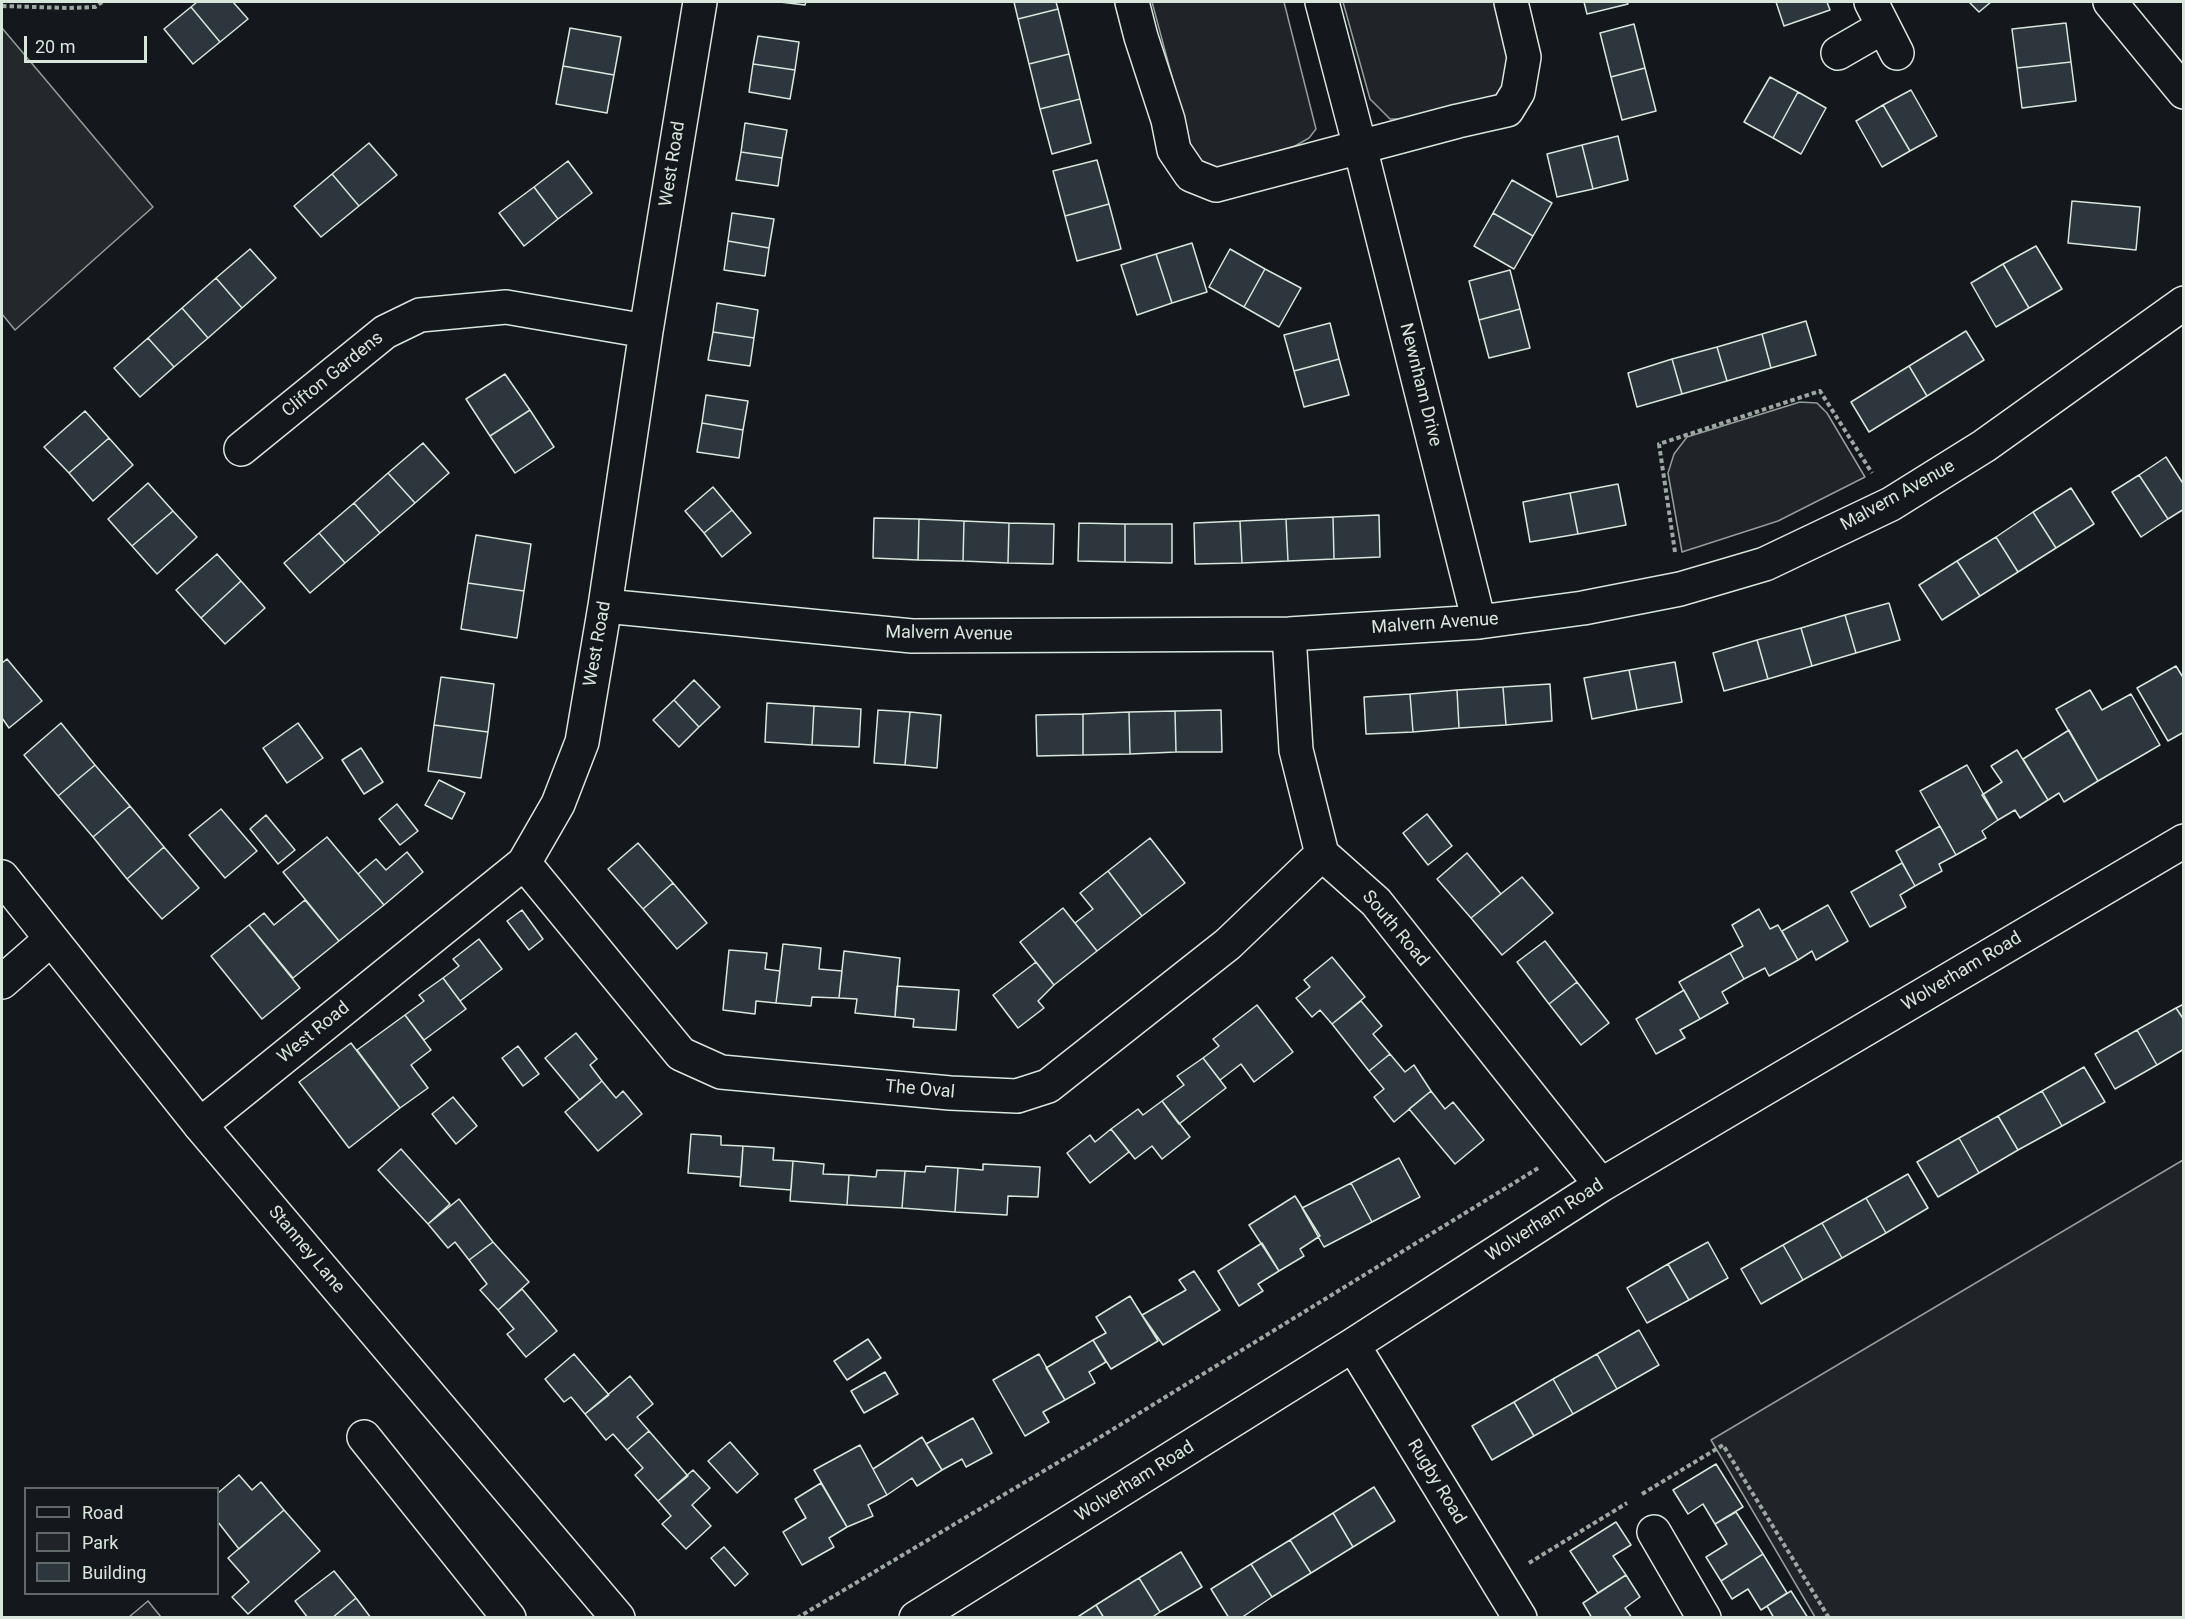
<!DOCTYPE html>
<style>
body{margin:0}
#map{position:relative;width:2185px;height:1619px;overflow:hidden;background:#14181c;font-family:Roboto,sans-serif}
canvas{display:block}
.frame{position:absolute;inset:0;border:3px solid #d8e6dc;pointer-events:none}
.legend{position:absolute;left:24px;top:1487px;width:195px;height:108px;box-sizing:border-box;background:#14181c;border:2px solid #626a69;margin:0;padding:8px 10px;list-style:none;font-size:18px;color:#d8e6dc}
.legend li{display:flex;align-items:center;gap:12px;height:30px}
.legend b{width:30px;border:2px solid #626a69}
.scale{position:absolute;left:24px;top:36px;width:123px;height:27px;box-sizing:border-box;border:3px solid #d8e6dc;border-top:0;padding-left:8px;font-size:18px;line-height:21px;white-space:nowrap;color:#d8e6dc;-webkit-text-stroke:4px #14181c;paint-order:stroke}
</style>
<div id="map">
<canvas width="2185" height="1619"></canvas>
<div class="frame"></div>
<ul class="legend">
<li><b style="height:8px;background:#14181c"></b>Road</li>
<li><b style="height:16px;background:#202428"></b>Park</li>
<li><b style="height:16px;background:#2c363c"></b>Building</li>
</ul>
<div class="scale">20 m</div>
</div>
<script>
const ctx = document.querySelector('canvas').getContext('2d');
ctx.lineJoin = 'round';
function fill(path, color) {
  ctx.fillStyle = color;
  ctx.fill(path, 'evenodd');
}
function toPath(rows) {
  const path = new Path2D();
  for (const r of rows) {
    path.moveTo(r[0], r[1]);
    for (let i = 2; i < r.length; i += 2) path.lineTo(r[i], r[i + 1]);
  }
  return path;
}
function strokePath(path, color, width, dash) {
  ctx.strokeStyle = color;
  ctx.lineWidth = width;
  ctx.lineCap = dash ? 'butt' : 'round';
  ctx.setLineDash(dash || []);
  ctx.stroke(path);
}
function label(font, color, halo, rows, align = 'center') {
  ctx.font = font + ' Roboto,sans-serif';
  ctx.lineWidth = 4.5;
  ctx.setLineDash([]);
  ctx.textBaseline = 'middle';
  ctx.strokeStyle = halo;
  ctx.fillStyle = color;
  for (const [text, x, y, turn = 0] of rows) {
    ctx.save();
    ctx.translate(x, y);
    ctx.rotate((+turn || 0) * Math.PI / 180);
    ctx.textAlign = isNaN(turn) ? turn : align;
    if (halo) ctx.strokeText(text, 0, 0);
    ctx.fillText(text, 0, 0);
    ctx.restore();
  }
}
const green = toPath([
 [1152,2,1284,2,1316,129,1309,138,1295,146,1248,160,1233,167,1215,167,1201,162,1190,144,1152,2],
 [1343,2,1497,2,1511,60,1505,90,1493,97,1409,119,1390,119,1370,99,1343,2],
 [1800,402,1817,403,1827,413,1865,477,1778,521,1682,552,1668,473,1674,454,1687,437,1800,402],
 [2183,1160,2183,1617,1815,1617,1711,1440,2183,1160],
 [148,1601,161,1617,129,1617,148,1601]
]);
fill(green, '#202428');
strokePath(green, '#939e99', 1.5);
const parking = toPath([
 [2,28,153,207,15,330,2,314,2,28]
]);
fill(parking, '#24282b');
strokePath(parking, '#939e99', 1.5);
const building = toPath([
 [197,2,233,2,248,19,220,42,191,7,197,2],
 [780,2,806,2,805,5,780,2],
 [1014,2,1056,2,1058,9,1018,19,1014,2],
 [1584,2,1627,2,1628,4,1587,14,1584,2],
 [1776,2,1827,2,1830,10,1784,26,1776,2],
 [1969,2,1991,2,1979,12,1969,2],
 [191,7,220,42,193,64,164,29,191,7],
 [1058,9,1069,54,1029,64,1018,19,1058,9],
 [2066,23,2071,62,2017,68,2012,29,2066,23],
 [1634,24,1645,68,1611,77,1600,33,1634,24],
 [570,28,621,37,614,75,563,66,570,28],
 [758,36,799,42,795,70,753,64,758,36],
 [1069,54,1080,99,1040,109,1029,64,1069,54],
 [2071,62,2076,101,2022,108,2017,68,2071,62],
 [753,64,795,70,790,99,749,92,753,64],
 [563,66,614,75,607,113,556,104,563,66],
 [1645,68,1656,111,1622,120,1611,77,1645,68],
 [1770,77,1798,92,1773,138,1744,122,1770,77],
 [1911,90,1937,136,1910,151,1883,105,1911,90],
 [1798,92,1826,108,1801,154,1773,138,1798,92],
 [1080,99,1091,143,1052,154,1040,109,1080,99],
 [1883,105,1910,151,1882,167,1856,121,1883,105],
 [745,123,787,130,782,158,741,152,745,123],
 [1618,136,1628,180,1593,189,1582,145,1618,136],
 [369,143,397,175,359,206,332,174,369,143],
 [1582,145,1593,189,1557,197,1547,154,1582,145],
 [741,152,782,158,778,186,736,180,741,152],
 [1097,160,1109,204,1065,216,1053,171,1097,160],
 [568,161,592,193,558,219,534,187,568,161],
 [332,174,359,206,321,237,294,206,332,174],
 [1512,180,1552,203,1533,236,1493,213,1512,180],
 [534,187,558,219,524,246,499,213,534,187],
 [2072,201,2140,207,2136,250,2068,243,2072,201],
 [1109,204,1121,249,1077,261,1065,216,1109,204],
 [732,213,774,219,769,248,728,241,732,213],
 [1493,213,1533,236,1514,269,1474,246,1493,213],
 [728,241,769,248,765,276,724,270,728,241],
 [1192,243,1207,292,1172,303,1156,254,1192,243],
 [2036,246,2062,289,2029,308,2003,264,2036,246],
 [250,249,276,278,242,308,216,278,250,249],
 [1230,249,1265,269,1244,307,1209,287,1230,249],
 [1156,254,1172,303,1137,315,1121,265,1156,254],
 [2003,264,2029,308,1996,327,1971,283,2003,264],
 [1265,269,1301,288,1279,327,1244,307,1265,269],
 [1510,270,1520,309,1479,320,1469,281,1510,270],
 [216,278,242,308,208,338,182,308,216,278],
 [717,303,758,310,754,338,713,332,717,303],
 [182,308,208,338,174,367,148,338,182,308],
 [1520,309,1530,348,1489,358,1479,320,1520,309],
 [1806,321,1816,355,1771,368,1762,334,1806,321],
 [1330,323,1339,359,1294,371,1284,335,1330,323],
 [1966,331,1984,360,1927,396,1909,366,1966,331],
 [713,332,754,338,750,366,708,360,713,332],
 [1762,334,1771,368,1727,381,1717,347,1762,334],
 [148,338,174,367,140,397,114,368,148,338],
 [1717,347,1727,381,1682,394,1672,359,1717,347],
 [1339,359,1349,395,1304,407,1294,371,1339,359],
 [1672,359,1682,394,1637,407,1628,373,1672,359],
 [1909,366,1927,396,1869,432,1851,402,1909,366],
 [505,374,530,410,490,436,466,399,505,374],
 [706,395,748,401,743,430,702,423,706,395],
 [530,410,554,447,515,473,490,436,530,410],
 [85,411,109,438,69,473,44,447,85,411],
 [702,423,743,430,739,458,697,452,702,423],
 [109,438,133,465,93,501,69,473,109,438],
 [423,443,449,473,415,503,388,473,423,443],
 [2166,457,2184,485,2184,509,2168,519,2139,475,2166,457],
 [388,473,415,503,380,533,354,503,388,473],
 [2139,475,2168,519,2141,537,2112,492,2139,475],
 [148,483,173,511,132,546,108,519,148,483],
 [1618,484,1626,525,1578,534,1570,493,1618,484],
 [713,487,732,510,704,533,685,511,713,487],
 [2071,488,2094,524,2056,548,2033,512,2071,488],
 [1570,493,1578,534,1530,542,1523,502,1570,493],
 [354,503,380,533,345,563,319,533,354,503],
 [732,510,751,533,722,557,704,533,732,510],
 [173,511,197,537,157,574,132,546,173,511],
 [2033,512,2056,548,2018,572,1996,537,2033,512],
 [1379,515,1380,557,1334,559,1333,517,1379,515],
 [1333,517,1334,559,1288,561,1286,519,1333,517],
 [874,518,919,519,918,560,873,558,874,518],
 [919,519,964,521,963,561,918,560,919,519],
 [1286,519,1288,561,1242,563,1240,521,1286,519],
 [964,521,1009,523,1008,563,963,561,964,521],
 [1240,521,1242,563,1195,564,1194,523,1240,521],
 [1009,523,1054,524,1053,564,1008,563,1009,523],
 [1079,523,1125,524,1125,562,1078,561,1079,523],
 [1125,524,1172,524,1172,563,1125,562,1125,524],
 [319,533,345,563,310,593,284,563,319,533],
 [476,535,531,544,524,591,468,583,476,535],
 [1996,537,2018,572,1980,596,1957,561,1996,537],
 [217,554,241,581,201,618,176,590,217,554],
 [1957,561,1980,596,1942,620,1919,585,1957,561],
 [241,581,265,608,225,644,201,618,241,581],
 [468,583,524,591,517,638,461,629,468,583],
 [1889,603,1900,640,1856,653,1845,615,1889,603],
 [1845,615,1856,653,1812,666,1801,628,1845,615],
 [1801,628,1812,666,1768,679,1757,640,1801,628],
 [1757,640,1768,679,1724,691,1713,653,1757,640],
 [7,659,42,701,9,728,2,718,2,663,7,659],
 [1675,662,1682,702,1637,710,1629,670,1675,662],
 [2176,666,2184,679,2184,732,2168,741,2137,688,2176,666],
 [1629,670,1637,710,1592,719,1584,678,1629,670],
 [441,677,494,684,488,732,434,725,441,677],
 [694,680,720,707,699,727,674,700,694,680],
 [1550,684,1552,721,1506,725,1503,687,1550,684],
 [1503,687,1506,725,1459,728,1457,690,1503,687],
 [1457,690,1459,728,1413,732,1410,694,1457,690],
 [2090,690,2102,710,2131,694,2160,745,2098,781,2056,709,2090,690],
 [1410,694,1413,732,1366,734,1364,697,1410,694],
 [674,700,699,727,679,747,653,720,674,700],
 [767,703,814,706,812,745,765,742,767,703],
 [814,706,861,709,859,747,812,745,814,706],
 [878,710,910,712,905,765,874,763,878,710],
 [1221,710,1222,752,1176,752,1175,711,1221,710],
 [1175,711,1176,752,1130,754,1129,712,1175,711],
 [910,712,941,715,937,768,905,765,910,712],
 [1129,712,1130,754,1083,755,1083,714,1129,712],
 [1083,714,1083,755,1037,756,1036,715,1083,714],
 [61,723,95,765,58,796,24,755,61,723],
 [298,723,323,758,287,783,263,748,298,723],
 [434,725,488,732,481,778,428,771,434,725],
 [2069,730,2098,781,2064,802,2059,793,2048,800,2023,759,2069,730],
 [361,748,383,782,364,794,342,760,361,748],
 [2017,750,2048,800,2020,818,2015,810,1998,820,1982,795,2002,782,1991,766,2017,750],
 [95,765,130,806,93,837,58,796,95,765],
 [1967,765,1998,820,1982,831,1986,838,1956,855,1920,791,1967,765],
 [439,780,465,793,452,819,425,805,439,780],
 [397,804,418,831,400,845,379,819,397,804],
 [130,806,164,847,127,879,93,837,130,806],
 [221,809,257,851,225,878,189,835,221,809],
 [1427,814,1452,846,1428,865,1403,833,1427,814],
 [266,815,295,850,278,864,250,829,266,815],
 [1940,826,1956,855,1939,864,1942,871,1915,886,1896,851,1940,826],
 [327,837,384,905,339,941,283,872,327,837],
 [1150,838,1185,883,1142,916,1108,871,1150,838],
 [638,843,673,883,643,909,608,869,638,843],
 [164,847,199,888,162,919,127,879,164,847],
 [407,852,423,872,384,905,358,874,376,859,386,870,407,852],
 [1467,853,1501,894,1471,918,1437,879,1467,853],
 [1902,863,1915,886,1900,895,1906,907,1870,927,1851,892,1902,863],
 [1108,871,1142,916,1097,951,1075,923,1093,909,1080,893,1108,871],
 [1522,877,1553,913,1502,955,1471,918,1522,877],
 [673,883,707,923,677,949,643,909,673,883],
 [305,900,339,941,293,978,249,925,264,913,274,925,305,900],
 [1828,905,1848,941,1816,960,1812,951,1798,960,1782,931,1828,905],
 [1063,908,1097,951,1054,985,1020,942,1063,908],
 [1759,909,1770,929,1778,925,1798,960,1769,976,1765,968,1744,979,1730,953,1743,946,1732,925,1759,909],
 [522,910,543,939,529,950,507,921,522,910],
 [249,925,300,988,262,1019,211,956,249,925],
 [479,939,502,969,460,1001,443,978,459,966,453,959,479,939],
 [1545,941,1577,982,1549,1004,1517,962,1545,941],
 [783,944,821,948,819,969,842,971,839,998,812,997,811,1006,776,1003,783,944],
 [729,950,767,953,765,969,780,971,776,1003,756,1001,755,1014,723,1010,729,950],
 [844,951,900,958,895,1017,855,1013,857,999,839,998,844,951],
 [1730,953,1744,979,1722,992,1728,1003,1700,1019,1679,982,1730,953],
 [1332,957,1365,997,1332,1024,1320,1010,1312,1017,1296,998,1310,987,1304,980,1332,957],
 [1036,962,1054,985,1038,1001,1044,1008,1018,1028,993,995,1036,962],
 [443,978,466,1009,424,1040,405,1015,424,1001,419,995,443,978],
 [1577,982,1609,1023,1581,1045,1549,1004,1577,982],
 [897,986,959,990,956,1030,913,1027,914,1019,895,1017,897,986],
 [1684,990,1700,1019,1680,1030,1685,1038,1656,1054,1636,1019,1684,990],
 [1361,1001,1382,1026,1373,1034,1390,1054,1369,1071,1332,1024,1361,1001],
 [2184,1004,2184,1020,2176,1008,2184,1004],
 [1257,1005,1293,1052,1254,1082,1241,1064,1220,1080,1203,1058,1219,1046,1213,1039,1257,1005],
 [2176,1008,2184,1020,2184,1049,2157,1065,2137,1030,2176,1008],
 [405,1015,431,1050,411,1065,428,1088,400,1108,357,1050,405,1015],
 [2137,1030,2157,1065,2115,1089,2095,1054,2137,1030],
 [576,1033,597,1059,590,1065,602,1081,580,1100,545,1058,576,1033],
 [351,1043,400,1108,349,1148,299,1082,351,1043],
 [518,1046,539,1074,523,1086,502,1058,518,1046],
 [1390,1054,1405,1072,1414,1065,1431,1091,1394,1122,1374,1097,1384,1089,1369,1071,1390,1054],
 [1203,1058,1226,1088,1179,1124,1162,1101,1184,1085,1177,1076,1203,1058],
 [2084,1067,2105,1102,2062,1126,2042,1091,2084,1067],
 [602,1081,616,1098,623,1091,642,1114,598,1151,565,1112,602,1081],
 [1431,1091,1445,1109,1453,1102,1484,1140,1455,1164,1409,1109,1431,1091],
 [2042,1091,2062,1126,2018,1150,1998,1116,2042,1091],
 [453,1097,477,1126,456,1144,432,1114,453,1097],
 [1162,1101,1190,1137,1162,1159,1152,1146,1135,1159,1111,1129,1138,1109,1143,1115,1162,1101],
 [1998,1116,2018,1150,1979,1173,1959,1138,1998,1116],
 [1111,1129,1129,1152,1090,1183,1067,1153,1090,1135,1095,1142,1111,1129],
 [691,1134,721,1136,721,1145,743,1146,741,1177,688,1173,691,1134],
 [1959,1138,1979,1173,1938,1197,1917,1162,1959,1138],
 [743,1146,774,1148,773,1160,793,1161,791,1190,740,1186,743,1146],
 [401,1149,450,1204,428,1224,378,1170,401,1149],
 [1399,1158,1420,1197,1372,1222,1351,1183,1399,1158],
 [793,1161,824,1164,823,1174,849,1175,847,1205,790,1201,793,1161],
 [983,1164,1040,1167,1038,1197,1008,1196,1007,1215,955,1212,958,1168,983,1170,983,1164],
 [926,1166,958,1168,955,1212,902,1208,905,1171,925,1172,926,1166],
 [877,1170,905,1171,902,1208,847,1205,849,1175,876,1177,877,1170],
 [1908,1174,1928,1208,1886,1233,1866,1198,1908,1174],
 [1351,1183,1372,1222,1324,1247,1302,1208,1351,1183],
 [1295,1196,1320,1236,1300,1249,1304,1256,1279,1271,1249,1225,1295,1196],
 [1866,1198,1886,1233,1842,1258,1822,1223,1866,1198],
 [459,1199,493,1242,469,1260,455,1242,448,1248,428,1224,459,1199],
 [1822,1223,1842,1258,1803,1280,1783,1245,1822,1223],
 [493,1242,529,1282,498,1310,480,1290,487,1284,469,1260,493,1242],
 [1708,1242,1728,1278,1689,1300,1668,1264,1708,1242],
 [1262,1243,1279,1271,1258,1284,1263,1291,1239,1306,1218,1271,1262,1243],
 [1783,1245,1803,1280,1761,1304,1741,1269,1783,1245],
 [1668,1264,1689,1300,1647,1323,1627,1288,1668,1264],
 [1194,1271,1220,1310,1163,1345,1142,1315,1186,1290,1179,1280,1194,1271],
 [522,1289,557,1331,526,1357,507,1334,514,1329,498,1310,522,1289],
 [1130,1296,1158,1341,1111,1369,1093,1340,1106,1333,1096,1317,1130,1296],
 [1639,1330,1659,1365,1617,1389,1597,1354,1639,1330],
 [868,1339,881,1358,847,1380,834,1361,868,1339],
 [1093,1340,1106,1362,1089,1372,1095,1383,1065,1400,1046,1368,1093,1340],
 [574,1354,609,1395,585,1414,571,1397,564,1402,545,1379,574,1354],
 [1039,1354,1065,1400,1043,1412,1049,1422,1025,1436,993,1380,1039,1354],
 [1597,1354,1617,1389,1573,1414,1553,1379,1597,1354],
 [885,1372,898,1394,864,1413,851,1391,885,1372],
 [630,1376,653,1404,637,1417,649,1431,627,1450,613,1434,606,1440,585,1414,630,1376],
 [1553,1379,1573,1414,1534,1436,1514,1402,1553,1379],
 [1514,1402,1534,1436,1492,1460,1472,1426,1514,1402],
 [973,1418,992,1453,966,1467,962,1459,942,1470,926,1444,973,1418],
 [649,1431,688,1476,658,1501,635,1475,643,1468,627,1450,649,1431],
 [922,1437,942,1470,917,1486,912,1478,887,1495,873,1469,922,1437],
 [730,1442,758,1474,737,1493,708,1461,730,1442],
 [860,1445,887,1495,868,1505,873,1516,847,1527,814,1470,860,1445],
 [1716,1464,1743,1507,1715,1524,1703,1504,1688,1514,1673,1490,1716,1464],
 [693,1470,710,1488,692,1505,711,1526,686,1549,662,1524,671,1516,658,1501,693,1470],
 [239,1475,252,1490,261,1482,284,1510,239,1549,218,1522,218,1493,239,1475],
 [821,1483,847,1527,829,1538,834,1547,802,1565,783,1532,806,1518,795,1499,821,1483],
 [1374,1487,1395,1521,1353,1547,1333,1513,1374,1487],
 [284,1510,320,1551,248,1614,232,1597,249,1582,228,1558,284,1510],
 [1736,1512,1763,1554,1721,1581,1706,1557,1727,1544,1715,1524,1736,1512],
 [1333,1513,1353,1547,1311,1573,1290,1540,1333,1513],
 [1616,1522,1631,1545,1613,1556,1626,1575,1598,1593,1570,1551,1616,1522],
 [1290,1540,1311,1573,1272,1597,1251,1564,1290,1540],
 [724,1547,748,1574,735,1586,711,1558,724,1547],
 [1181,1552,1202,1587,1160,1612,1139,1578,1181,1552],
 [1763,1554,1787,1593,1761,1610,1748,1589,1732,1599,1721,1581,1763,1554],
 [1251,1564,1272,1597,1241,1618,1229,1618,1211,1589,1251,1564],
 [334,1571,356,1598,332,1618,308,1618,295,1601,334,1571],
 [1626,1575,1640,1597,1625,1608,1632,1618,1592,1618,1583,1603,1626,1575],
 [1139,1578,1160,1612,1151,1618,1104,1618,1096,1605,1139,1578],
 [1791,1591,1808,1618,1774,1618,1767,1606,1791,1591],
 [356,1598,371,1618,332,1618,356,1598],
 [1096,1605,1104,1618,1076,1618,1096,1605]
]);
fill(building, '#2c363c');
strokePath(building, '#d8e6dc', 1.5);
const minor = toPath([
 [1132,2,1141,37,1168,120,1174,150,1191,175,1216,185,1360,147,1479,622],
 [1322,2,1360,147,1458,121,1507,110,1518,92,1524,57,1511,2],
 [1871,2,1897,53],
 [2110,2,2184,92],
 [1838,53,1883,27],
 [241,449,385,332,420,315,506,307,646,331],
 [605,606,912,636,1289,634,1479,622,1583,608,1680,589,1765,564,1891,504,1984,446,2184,303],
 [1289,634,1296,750,1322,854,1376,902,1601,1185],
 [524,863,681,1054,721,1072,950,1093,1017,1096,1048,1086,1228,944,1322,854],
 [2,982,50,940],
 [200,1125,524,863,558,804,582,742,605,606,646,331,700,2],
 [1353,1345,1520,1618],
 [364,1437,509,1618],
 [1654,1532,1704,1618],
 [916,1618,1353,1345,1601,1185,2184,841]
]);
const major = toPath([
 [2,877,200,1125,618,1618]
]);
strokePath(minor, '#d8e6dc', 36);
strokePath(major, '#d8e6dc', 36);
strokePath(toPath([
 [2,6,67,8,95,7,102,2],
 [1675,552,1659,444,1820,391,1872,473],
 [1642,1494,1723,1445,1829,1618],
 [1529,1563,1627,1503],
 [797,1618,1089,1444,1540,1167]
]), '#9da8a2', 4, [4.5, 3]);
strokePath(minor, '#14181c', 33);
strokePath(major, '#14181c', 33);
label('18px', '#d8e6dc', '#14181c', [
 ["West Road",673,164,-81],
 ["Clifton Gardens",333,375,-39],
 ["Newnham Drive",1420,385,76],
 ["Malvern Avenue",1898,496,-29],
 ["Malvern Avenue",1435,624,-4],
 ["Malvern Avenue",949,634,1],
 ["West Road",598,644,-80],
 ["South Road",1395,929,50],
 ["Wolverham Road",1962,972,-31],
 ["West Road",314,1033,-39],
 ["The Oval",920,1090,5],
 ["Wolverham Road",1545,1221,-33],
 ["Stanney Lane",306,1250,50],
 ["Wolverham Road",1135,1482,-32],
 ["Rugby Road",1436,1482,59]
]);
</script>
